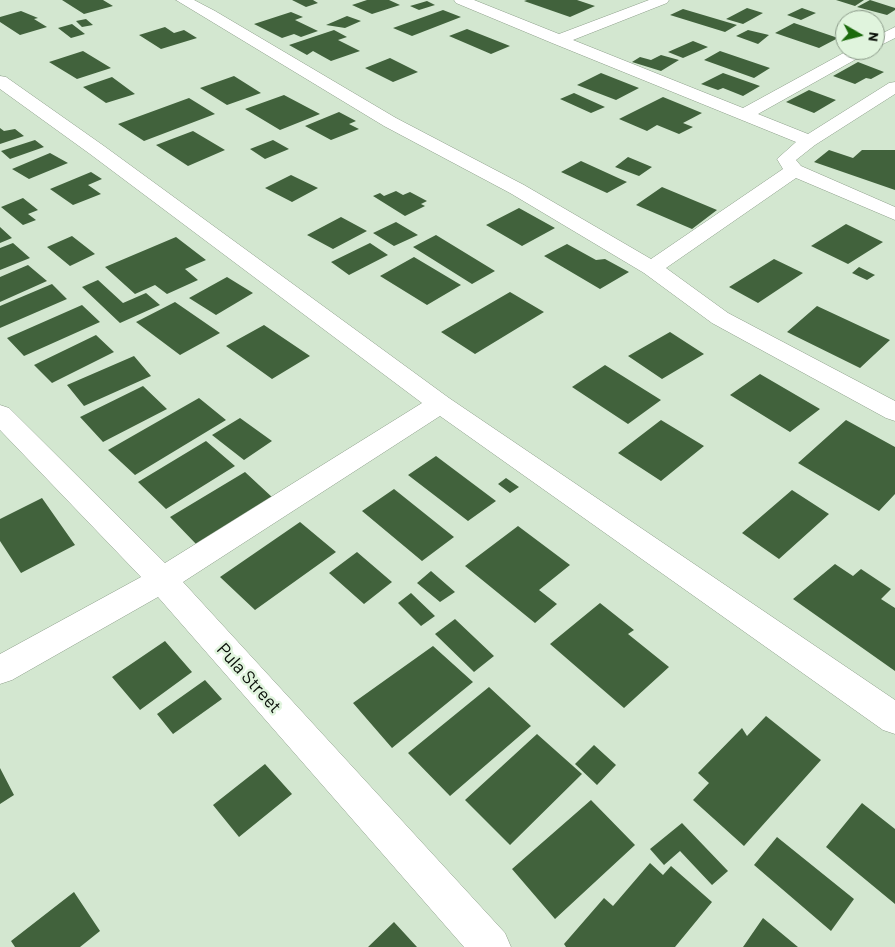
<!DOCTYPE html>
<style>
body{margin:0}
#map{position:relative;width:895px;height:947px;overflow:hidden;background:#d3e7d0;font-family:Barlow,sans-serif}
canvas{display:block}
.north{position:absolute;left:835px;top:10px;width:50px;height:50px;box-sizing:border-box;background:#e0f4dd;border:1px solid #899887;border-radius:50%;rotate:98deg;font-size:14px;font-weight:700;line-height:20px;text-align:center;color:#070d06}
.north::after{content:'';display:block;margin:auto;width:18px;height:22px;background:#1b6a0c;clip-path:polygon(50% 0,100% 100%,50% 72%,0 100%)}
</style>
<div id="map">
<canvas width="895" height="947"></canvas>
<div class="north">N</div>
</div>
<script>
const ctx = document.querySelector('canvas').getContext('2d');
ctx.lineJoin = 'round';
function fill(path, color) {
  ctx.fillStyle = color;
  ctx.fill(path, 'evenodd');
}
function toPath(rows) {
  const path = new Path2D();
  for (const r of rows) {
    path.moveTo(r[0], r[1]);
    for (let i = 2; i < r.length; i += 2) path.lineTo(r[i], r[i + 1]);
  }
  return path;
}
function strokePath(path, color, width, dash) {
  ctx.strokeStyle = color;
  ctx.lineWidth = width;
  ctx.lineCap = dash ? 'butt' : 'round';
  ctx.setLineDash(dash || []);
  ctx.stroke(path);
}
function label(font, color, halo, rows, align = 'center') {
  ctx.font = font + ' Barlow,sans-serif';
  ctx.lineWidth = 5;
  ctx.setLineDash([]);
  ctx.textBaseline = 'middle';
  ctx.strokeStyle = halo;
  ctx.fillStyle = color;
  for (const [text, x, y, turn = 0] of rows) {
    ctx.save();
    ctx.translate(x, y);
    ctx.rotate((+turn || 0) * Math.PI / 180);
    ctx.textAlign = isNaN(turn) ? turn : align;
    if (halo) ctx.strokeText(text, 0, 0);
    ctx.fillText(text, 0, 0);
    ctx.restore();
  }
}
fill(toPath([
 [62,0,103,0,113,6,84,14],
 [292,0,313,0,318,3,306,7],
 [367,0,389,0,400,5,372,14,352,5],
 [527,0,577,0,595,6,570,17,524,1],
 [836,0,864,0,855,6],
 [870,0,895,8,895,10,887,15,857,7],
 [427,1,435,5,419,10,410,6],
 [747,8,763,13,743,24,726,19],
 [802,8,816,13,801,20,787,15],
 [683,9,737,25,725,32,670,15],
 [443,10,461,17,412,36,393,28],
 [21,11,38,18,34,19,47,27,20,35,0,22,0,17],
 [291,12,303,17,295,20,318,31,301,37,294,34,282,38,254,24],
 [347,16,361,21,345,28,326,25],
 [86,19,93,25,82,27,76,21],
 [794,23,838,38,819,48,775,33],
 [72,24,85,34,71,38,58,28],
 [165,27,174,33,184,30,197,38,161,49,139,35],
 [467,29,510,46,491,54,449,36],
 [334,30,347,37,338,40,360,51,331,61,313,51,307,55,289,45],
 [748,30,769,35,758,44,736,36],
 [693,41,708,47,683,58,668,52],
 [83,51,111,68,77,79,49,62],
 [720,51,770,68,754,78,704,60],
 [661,55,679,60,661,71,632,62,640,57,651,60],
 [390,58,418,72,393,82,365,68],
 [858,62,884,72,871,79,866,78,855,84,833,76],
 [601,73,639,88,616,100,577,85],
 [723,73,760,86,743,96,723,88,718,90,701,84],
 [234,76,261,93,227,105,200,88],
 [112,77,135,94,106,103,83,87],
 [809,90,836,100,814,113,786,102],
 [574,93,605,107,591,113,560,99],
 [284,95,320,114,280,130,245,109],
 [663,97,702,113,683,123,693,127,679,134,657,125,647,131,619,119],
 [189,98,215,114,144,141,118,124],
 [339,112,356,121,349,124,359,129,331,140,305,126],
 [0,128,4,131,15,129,24,136,0,144],
 [193,131,225,150,188,166,156,145],
 [35,140,44,147,10,159,1,151],
 [273,140,289,149,265,159,250,149],
 [829,150,853,158,862,150,895,150,895,190,814,162],
 [50,153,68,163,29,179,12,169],
 [628,157,652,167,639,176,615,167],
 [581,161,627,182,607,193,561,172],
 [91,172,102,179,88,185,101,194,73,205,50,189],
 [291,175,318,188,292,202,265,188],
 [662,187,717,210,692,229,636,205],
 [396,191,403,195,410,192,427,201,421,204,425,206,405,216,373,196,380,193,384,196],
 [23,198,38,210,28,214,36,220,23,225,1,207],
 [519,208,555,228,522,246,486,225],
 [341,217,367,231,333,249,307,235],
 [396,222,418,235,394,246,373,233],
 [846,224,883,242,848,264,811,246],
 [0,227,12,238,0,243],
 [436,235,495,271,472,284,413,247],
 [72,236,95,254,70,266,47,247],
 [176,237,206,260,185,269,198,280,167,294,155,285,135,294,105,267],
 [13,243,30,258,0,270,0,248],
 [370,243,388,255,349,275,331,262],
 [567,244,596,260,605,259,629,272,600,289,544,256],
 [414,257,461,285,427,305,380,276],
 [774,259,803,273,758,303,729,287],
 [28,265,47,281,0,302,0,277],
 [859,267,875,275,867,280,852,273],
 [227,277,253,293,216,315,189,298],
 [98,280,123,303,146,293,160,305,120,323,82,287],
 [52,284,67,299,0,328,0,306],
 [510,292,544,312,475,354,441,332],
 [175,302,220,333,180,355,136,322],
 [82,305,100,322,24,356,7,338],
 [817,306,890,340,860,368,787,332],
 [264,325,310,356,272,379,226,346],
 [670,332,704,354,662,379,628,356],
 [96,335,114,352,52,383,34,365],
 [134,356,151,376,84,406,67,385],
 [605,365,661,400,628,424,572,387],
 [760,374,820,409,790,432,730,395],
 [143,386,167,409,103,442,80,417],
 [199,398,226,420,135,475,108,450],
 [240,418,272,441,244,460,212,435],
 [661,420,704,446,661,481,618,453],
 [846,420,895,447,895,494,879,511,798,463],
 [206,441,235,466,166,509,138,482],
 [436,456,496,501,468,521,408,475],
 [245,472,273,498,197,545,170,517],
 [506,478,519,487,510,493,498,484],
 [394,489,454,537,422,561,362,511],
 [792,490,829,514,779,559,742,533],
 [42,498,75,545,21,573,0,541,0,519],
 [300,522,336,552,255,610,220,577],
 [518,526,570,565,539,590,557,604,535,623,465,566],
 [357,552,392,582,364,604,329,573],
 [835,564,853,576,861,569,891,589,881,599,895,608,895,671,793,599],
 [431,571,455,592,440,602,417,583],
 [411,593,435,616,421,626,398,603],
 [600,603,634,630,628,634,669,667,624,708,550,644],
 [455,619,494,656,474,672,435,634],
 [165,641,192,672,140,710,112,677],
 [433,646,473,682,392,748,353,703],
 [205,680,222,699,173,734,157,714],
 [489,687,531,726,450,796,408,753],
 [766,716,821,760,744,846,693,800,709,783,698,773,742,728,747,736],
 [537,734,582,774,510,845,465,800],
 [594,745,616,765,597,785,575,764],
 [265,764,292,794,239,837,213,805],
 [0,768,14,795,0,804],
 [591,800,635,845,555,919,512,869],
 [862,803,895,829,895,904,826,847],
 [682,823,728,871,712,885,680,851,664,865,650,849],
 [777,837,854,899,831,931,754,865],
 [650,863,663,875,671,866,712,902,675,947,566,947,564,944,604,898,613,906],
 [74,892,100,931,80,947,15,947,11,941],
 [763,918,798,947,743,947],
 [394,922,417,947,368,947]
]), '#41623c');
const street = toPath([
 [176,0,194,0,215,11,396,118,524,185,651,259,783,169,777,159,796,142,552,43,456,3,454,0,474,0,559,34,649,0,669,0,667,3,573,40,743,108,849,50,869,50,867,53,758,114,808,134,889,83,895,82,895,94,815,145,796,160,801,166,895,207,895,220,796,178,666,268,728,313,895,401,895,421,886,418,712,323,644,273,510,193,384,126,176,0],
 [895,27,895,38,875,48,875,37,895,27],
 [0,76,6,77,104,146,449,398,895,700,895,734,883,730,440,416,183,582,505,933,511,947,464,947,158,597,12,680,0,684,0,654,141,577,0,430,0,405,9,408,165,563,422,403,90,154,0,89,0,76]
]);
strokePath(street, '#8c9e89', 1);
fill(street, '#fff');
label('18px', '#070d06', '#e0f4dd', [
 ["Pula Street",249,678,48]
]);
</script>
